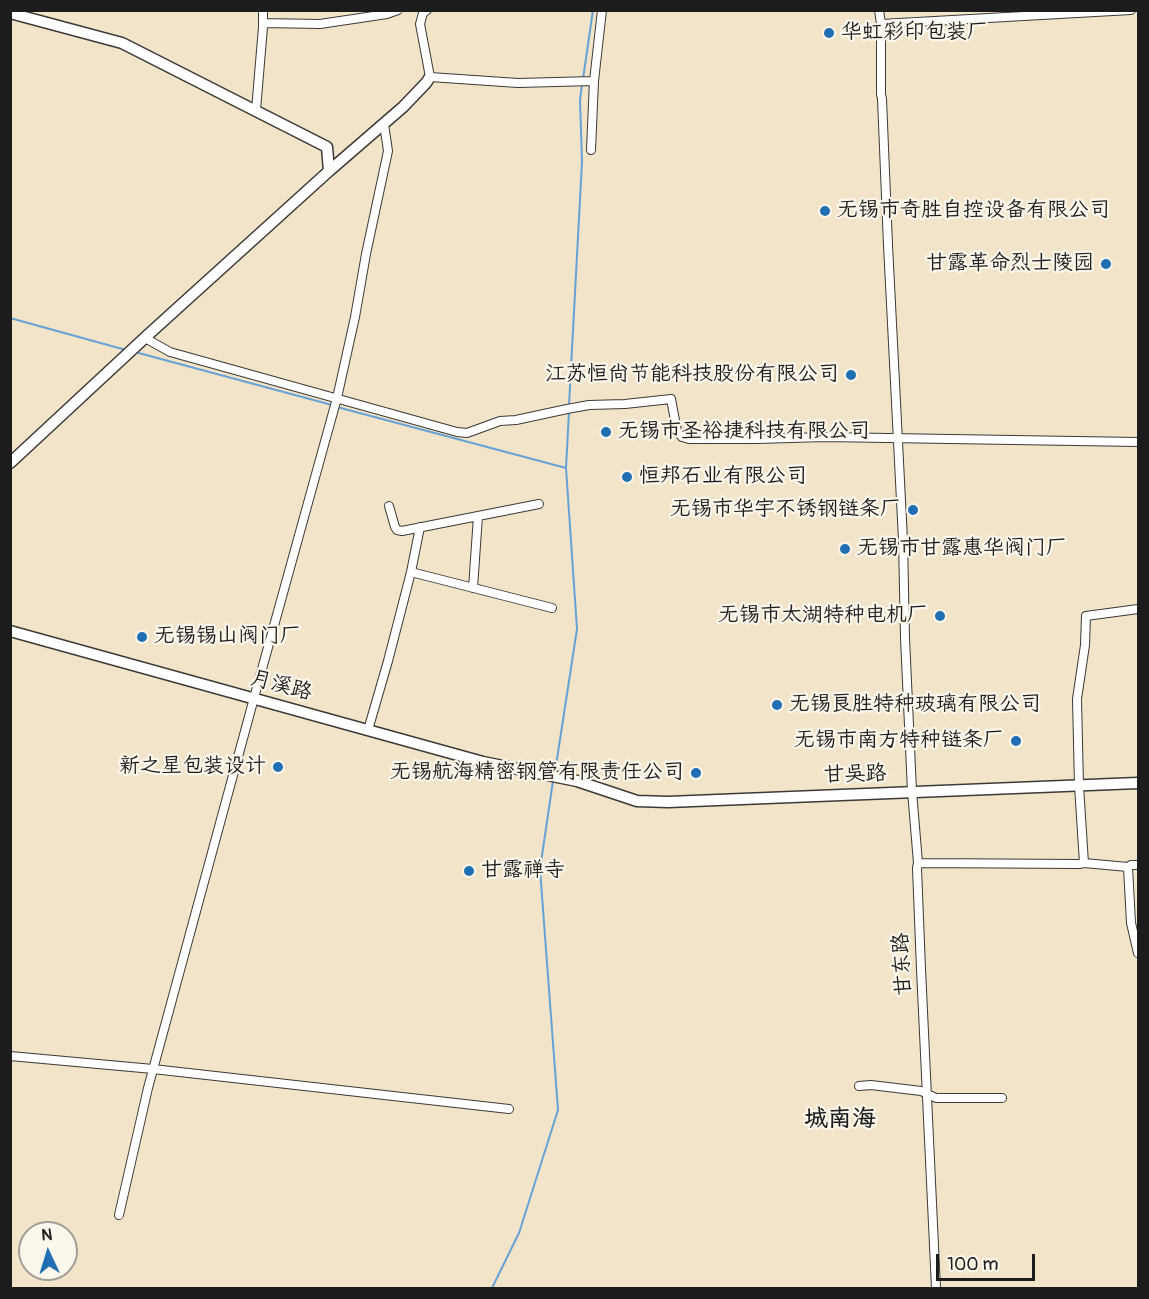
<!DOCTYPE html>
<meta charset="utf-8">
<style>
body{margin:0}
#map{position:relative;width:1149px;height:1299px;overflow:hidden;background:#f1e4c9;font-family:Pangolin,sans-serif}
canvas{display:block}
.frame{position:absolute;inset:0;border:12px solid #1c1c1c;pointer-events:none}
.north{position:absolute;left:18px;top:1221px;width:60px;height:60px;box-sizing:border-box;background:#fbf7ec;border:2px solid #a29f99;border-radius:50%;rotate:356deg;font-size:16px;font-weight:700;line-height:24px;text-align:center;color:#1c1c1c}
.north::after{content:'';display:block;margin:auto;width:21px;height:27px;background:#1f6fb2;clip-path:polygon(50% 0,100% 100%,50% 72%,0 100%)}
.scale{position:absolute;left:936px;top:1254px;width:99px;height:27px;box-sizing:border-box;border:3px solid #1c1c1c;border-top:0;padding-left:8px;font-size:18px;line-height:21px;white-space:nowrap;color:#1c1c1c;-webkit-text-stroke:4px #fbf7ec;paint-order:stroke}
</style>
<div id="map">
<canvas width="1149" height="1299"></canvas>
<div class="frame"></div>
<div class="north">N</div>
<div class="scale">100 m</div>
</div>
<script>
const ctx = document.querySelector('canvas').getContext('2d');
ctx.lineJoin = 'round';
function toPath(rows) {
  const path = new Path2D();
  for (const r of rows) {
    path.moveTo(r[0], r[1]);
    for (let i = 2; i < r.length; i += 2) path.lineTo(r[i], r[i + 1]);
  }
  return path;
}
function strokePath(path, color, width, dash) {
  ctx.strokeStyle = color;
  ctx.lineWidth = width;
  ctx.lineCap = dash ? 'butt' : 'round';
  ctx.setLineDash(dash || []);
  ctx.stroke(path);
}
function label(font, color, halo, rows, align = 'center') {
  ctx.font = font + ' Pangolin,"LXGW WenKai TC",sans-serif';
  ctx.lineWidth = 4.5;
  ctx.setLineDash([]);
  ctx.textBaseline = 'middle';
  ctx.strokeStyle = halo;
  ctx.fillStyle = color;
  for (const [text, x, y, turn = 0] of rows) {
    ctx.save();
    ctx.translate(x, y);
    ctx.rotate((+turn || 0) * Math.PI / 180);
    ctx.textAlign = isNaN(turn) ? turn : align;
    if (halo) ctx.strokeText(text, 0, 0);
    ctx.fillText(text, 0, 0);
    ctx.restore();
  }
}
strokePath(toPath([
 [583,79,593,10],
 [10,318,126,350],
 [135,352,332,405],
 [569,405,582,162,580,100,582,85],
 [337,407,566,468],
 [555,772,577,629,566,468,569,411],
 [492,1288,519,1233,558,1110,540,869,553,781]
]), '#66a2d6', 2);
const street = toPath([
 [427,10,423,13,420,24,430,77,518,83,594,81],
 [879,10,881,24,881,94,882,99,888,245,903,540,905,638,912,791,918,863,917,868,921,969,936,1288],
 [263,23,320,24,387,14,398,10],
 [881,24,1131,10],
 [256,110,263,27,263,10],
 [591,150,594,81,602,10],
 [145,338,170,352,457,432,467,433,500,421,516,420,567,409,589,405,625,404,671,399,677,431,682,437,689,439,757,439,825,437,1138,442],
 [389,506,395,527,397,530,402,531,539,504],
 [411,572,552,608],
 [473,588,478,516],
 [368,730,388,661,411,572,420,527],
 [918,863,1079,864,1084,863,1128,867,1131,865,1138,865],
 [1084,863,1079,786,1077,699,1085,645,1086,616,1138,609],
 [1128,867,1131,923,1138,953],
 [10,1056,153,1069,509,1109],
 [859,1086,871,1085,921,1091,936,1098,1002,1098],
 [119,1215,148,1088,254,698,337,398,355,317,366,254,388,151,384,124]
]);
const secondary = toPath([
 [10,13,122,43,327,147,329,171],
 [10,463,150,333,329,171,403,107,426,83,430,77],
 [10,631,483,762,577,781,637,801,668,802,1138,783]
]);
strokePath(street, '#3c3a36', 10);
strokePath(secondary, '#3c3a36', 13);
strokePath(street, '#fff', 8);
strokePath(secondary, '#fff', 10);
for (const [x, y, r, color] of [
 [829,33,6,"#1f6fb2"],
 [825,211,6,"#1f6fb2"],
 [1106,264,6,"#1f6fb2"],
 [851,375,6,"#1f6fb2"],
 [606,432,6,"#1f6fb2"],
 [627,477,6,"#1f6fb2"],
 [913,510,6,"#1f6fb2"],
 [845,549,6,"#1f6fb2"],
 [940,616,6,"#1f6fb2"],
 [142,637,6,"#1f6fb2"],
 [777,705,6,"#1f6fb2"],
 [1016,741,6,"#1f6fb2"],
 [278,767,6,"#1f6fb2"],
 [696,773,6,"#1f6fb2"],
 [469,871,6,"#1f6fb2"]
]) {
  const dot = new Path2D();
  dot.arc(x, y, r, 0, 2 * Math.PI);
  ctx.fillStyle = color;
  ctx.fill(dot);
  strokePath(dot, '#fbf7ec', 2);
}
label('21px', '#1c1c1c', '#fbf7ec', [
 ["华虹彩印包装厂",841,33],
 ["无锡市奇胜自控设备有限公司",837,211],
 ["甘露革命烈士陵园",1094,264,"right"],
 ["江苏恒尚节能科技股份有限公司",839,375,"right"],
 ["无锡市圣裕捷科技有限公司",618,432],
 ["恒邦石业有限公司",639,477],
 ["无锡市华宇不锈钢链条厂",901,510,"right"],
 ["无锡市甘露惠华阀门厂",857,549],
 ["无锡市太湖特种电机厂",928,616,"right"],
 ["无锡锡山阀门厂",154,637],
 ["无锡良胜特种玻璃有限公司",789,705],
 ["无锡市南方特种链条厂",1004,741,"right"],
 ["新之星包装设计",266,767,"right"],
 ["无锡航海精密钢管有限责任公司",684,773,"right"],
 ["甘露禅寺",481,871]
], 'left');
label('21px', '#1c1c1c', '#fbf7ec', [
 ["月溪路",281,686,15],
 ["甘吴路",855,775,-2],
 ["甘东路",903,964,-93]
]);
label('bold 24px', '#1c1c1c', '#fbf7ec', [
 ["城南海",840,1120]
]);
</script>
